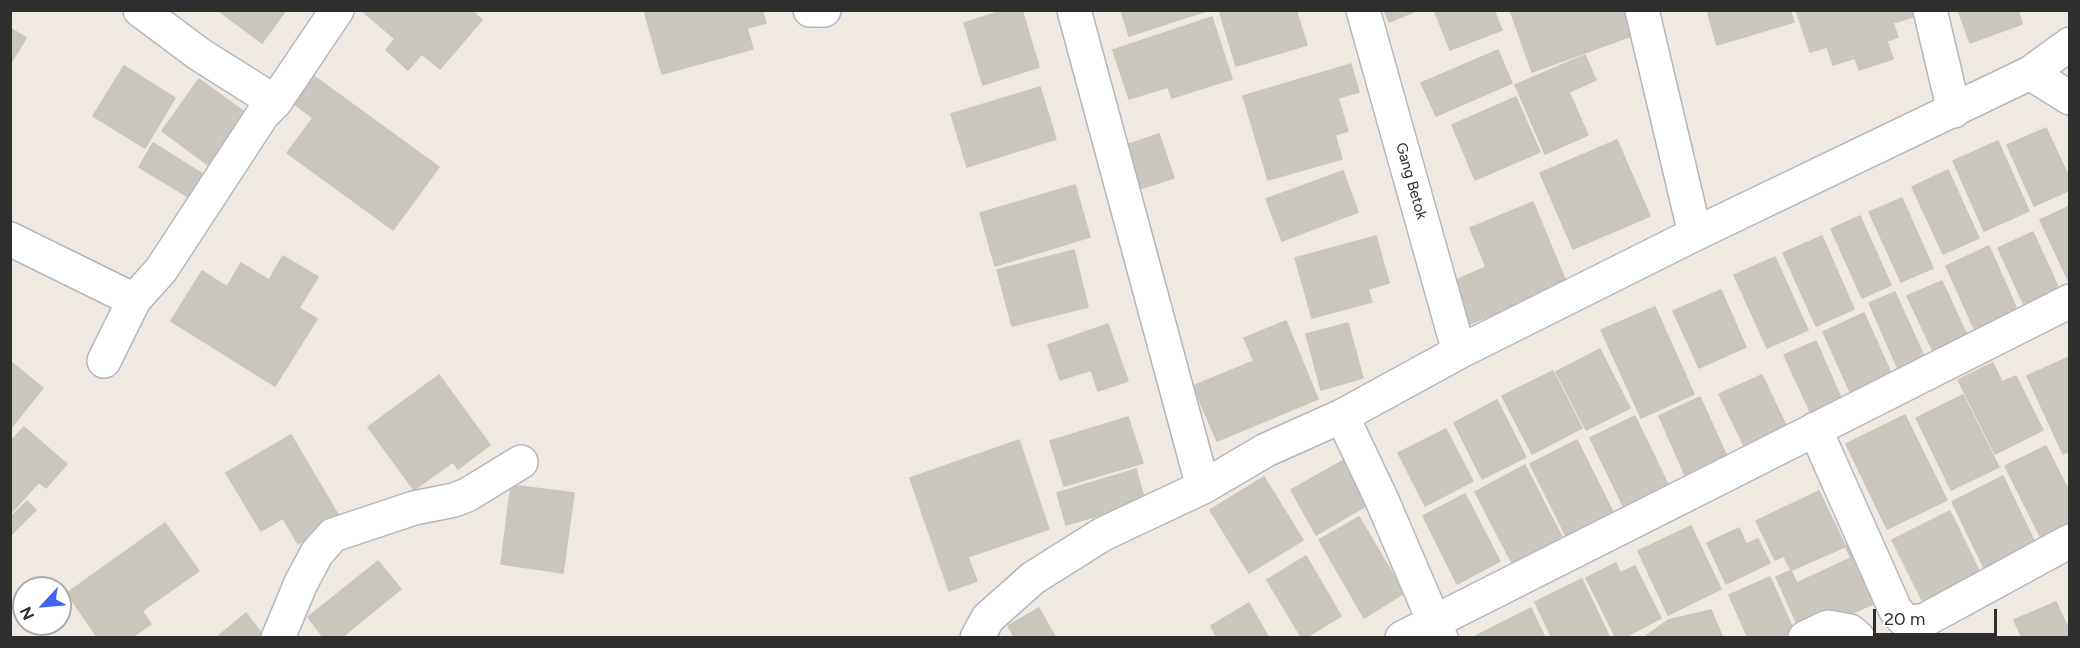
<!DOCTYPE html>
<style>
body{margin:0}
#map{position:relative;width:2080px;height:648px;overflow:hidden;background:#efe9e1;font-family:Figtree,sans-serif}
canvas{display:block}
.frame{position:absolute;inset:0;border:12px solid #2e2e2e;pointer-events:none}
.north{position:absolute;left:12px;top:576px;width:60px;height:60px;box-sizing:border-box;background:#fff;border:2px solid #ababab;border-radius:50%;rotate:244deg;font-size:16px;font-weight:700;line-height:24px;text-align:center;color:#2e2e2e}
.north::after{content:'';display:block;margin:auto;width:21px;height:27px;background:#4264fb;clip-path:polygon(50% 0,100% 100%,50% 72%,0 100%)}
.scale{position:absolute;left:1873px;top:609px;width:124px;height:27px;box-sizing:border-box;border:3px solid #2e2e2e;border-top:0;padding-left:8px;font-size:18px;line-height:21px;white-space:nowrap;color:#2e2e2e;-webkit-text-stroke:4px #fff;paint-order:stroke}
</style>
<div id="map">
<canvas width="2080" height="648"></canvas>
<div class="frame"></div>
<div class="north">N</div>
<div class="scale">20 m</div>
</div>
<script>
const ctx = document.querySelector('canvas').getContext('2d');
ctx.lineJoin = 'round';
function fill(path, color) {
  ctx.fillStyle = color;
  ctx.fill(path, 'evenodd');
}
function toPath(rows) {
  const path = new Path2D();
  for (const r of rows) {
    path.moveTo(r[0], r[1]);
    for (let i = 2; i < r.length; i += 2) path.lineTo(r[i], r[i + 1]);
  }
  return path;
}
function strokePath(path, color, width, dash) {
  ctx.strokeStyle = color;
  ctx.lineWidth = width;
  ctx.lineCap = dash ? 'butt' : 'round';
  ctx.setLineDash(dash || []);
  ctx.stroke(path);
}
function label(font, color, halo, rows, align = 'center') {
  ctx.font = font + ' Figtree,sans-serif';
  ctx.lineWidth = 6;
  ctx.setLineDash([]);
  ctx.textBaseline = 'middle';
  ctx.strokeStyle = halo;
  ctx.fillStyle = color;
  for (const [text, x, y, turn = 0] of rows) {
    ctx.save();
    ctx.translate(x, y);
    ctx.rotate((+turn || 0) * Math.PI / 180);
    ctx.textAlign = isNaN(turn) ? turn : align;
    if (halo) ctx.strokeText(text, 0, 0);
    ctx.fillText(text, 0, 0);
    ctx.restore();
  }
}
const building = toPath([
 [221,10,286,10,262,43,220,12,221,10],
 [361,10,471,10,482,20,440,69,422,54,408,70,386,50,395,39,361,10],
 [644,10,762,10,766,23,747,28,753,49,662,74,644,10],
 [1005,10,1022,10,1039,67,983,85,964,23,1005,10],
 [1121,10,1209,10,1129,36,1121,10],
 [1219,10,1296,10,1307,45,1236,66,1219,10],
 [1384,10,1418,10,1389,22,1384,10],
 [1439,10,1494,10,1502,30,1450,50,1435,12,1439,10],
 [1510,10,1628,10,1637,34,1532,72,1510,10],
 [1707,10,1790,10,1794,22,1717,45,1707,10],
 [1796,10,1911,10,1913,17,1893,23,1898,37,1887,41,1893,59,1859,70,1855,58,1833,65,1827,47,1810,52,1796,10],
 [1958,10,2018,10,2022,24,1970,43,1958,10],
 [1212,17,1232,79,1172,98,1168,87,1129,99,1113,50,1212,17],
 [10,28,26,38,10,64,10,28],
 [1498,50,1512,83,1436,116,1421,83,1498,50],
 [1585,55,1596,80,1569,92,1588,135,1545,154,1515,85,1585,55],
 [1351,64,1359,92,1338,98,1348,131,1335,135,1342,159,1268,180,1243,96,1351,64],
 [124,66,175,98,145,148,93,116,124,66],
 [303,68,439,167,393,230,287,153,313,118,283,96,303,68],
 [199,79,246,113,208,165,162,131,199,79],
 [1040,87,1056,139,967,167,951,114,1040,87],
 [1516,97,1540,152,1475,180,1452,125,1516,97],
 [2046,128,2070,179,2070,190,2034,206,2007,145,2046,128],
 [1159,134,1174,178,1133,191,1118,148,1159,134],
 [1617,140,1650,216,1573,249,1540,173,1617,140],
 [1998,141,2029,211,1984,231,1953,161,1998,141],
 [153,143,204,175,190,198,139,167,153,143],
 [1948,170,1979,238,1943,254,1912,187,1948,170],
 [1343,171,1358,212,1282,241,1266,199,1343,171],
 [1075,185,1090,237,995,266,980,213,1075,185],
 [1902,198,1933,268,1901,282,1869,212,1902,198],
 [1533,202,1567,284,1460,328,1442,286,1486,267,1470,228,1533,202],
 [2070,206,2070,284,2040,220,2070,206],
 [1860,216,1891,285,1862,298,1831,229,1860,216],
 [2033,232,2060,291,2025,307,1998,248,2033,232],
 [1376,236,1389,283,1368,289,1372,302,1312,318,1295,258,1376,236],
 [1822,236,1854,309,1816,326,1783,253,1822,236],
 [1989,246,2019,314,1976,333,1946,266,1989,246],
 [1074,250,1088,307,1012,326,997,270,1074,250],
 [283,256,318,277,299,308,317,319,275,386,171,321,202,271,227,287,241,263,269,280,283,256],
 [1775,257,1808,330,1767,348,1734,275,1775,257],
 [1942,281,1972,346,1938,362,1907,296,1942,281],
 [1721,290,1746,347,1699,368,1673,311,1721,290],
 [1895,292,1928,365,1902,378,1869,303,1895,292],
 [1655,307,1694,394,1641,418,1601,330,1655,307],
 [1864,313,1896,384,1855,403,1823,332,1864,313],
 [1286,321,1318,399,1217,441,1193,386,1254,361,1244,338,1286,321],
 [1348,323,1363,378,1321,390,1306,334,1348,323],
 [1108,324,1128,381,1098,391,1091,370,1060,380,1048,345,1108,324],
 [1816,341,1845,407,1814,420,1784,355,1816,341],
 [1600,349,1630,408,1586,430,1556,372,1600,349],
 [2069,357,2070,451,2063,454,2027,376,2069,357],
 [10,361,43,388,10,429,10,361],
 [1993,363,2002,382,2016,376,2043,430,1995,454,1958,380,1993,363],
 [1553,371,1582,428,1532,454,1502,396,1553,371],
 [439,375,490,445,458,469,453,462,414,490,368,427,439,375],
 [1762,375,1792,438,1750,458,1719,394,1762,375],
 [1963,395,1999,467,1951,490,1916,418,1963,395],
 [1700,397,1730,463,1688,482,1659,416,1700,397],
 [1497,400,1526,457,1482,479,1454,423,1497,400],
 [1905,415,1947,500,1887,529,1846,444,1905,415],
 [1635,416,1675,499,1630,520,1590,438,1635,416],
 [1128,417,1143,463,1064,486,1050,441,1128,417],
 [24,427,67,464,46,488,39,482,10,514,10,442,24,427],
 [1446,429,1473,481,1425,506,1398,453,1446,429],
 [291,435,340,518,298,544,283,518,261,531,226,473,291,435],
 [1019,440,1049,529,968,557,977,581,949,591,910,478,1019,440],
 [1577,440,1615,516,1568,540,1530,464,1577,440],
 [2046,446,2070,493,2070,536,2046,548,2005,466,2046,446],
 [1344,460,1369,504,1316,535,1291,490,1344,460],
 [1525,465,1563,539,1513,565,1475,492,1525,465],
 [1136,469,1145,502,1066,525,1057,493,1136,469],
 [2003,476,2039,551,1988,576,1952,502,2003,476],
 [1264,477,1303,540,1249,573,1210,510,1264,477],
 [511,485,574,493,563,573,501,564,511,485],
 [1819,491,1851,558,1797,583,1784,556,1775,560,1756,521,1819,491],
 [1465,494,1500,561,1457,584,1423,516,1465,494],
 [27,501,36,510,10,536,10,518,27,501],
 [1950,511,1985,583,1928,612,1892,540,1950,511],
 [1359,517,1404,593,1364,618,1319,540,1359,517],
 [165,523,199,571,142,611,151,624,131,638,98,638,67,593,165,523],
 [1691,526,1721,589,1668,615,1638,551,1691,526],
 [1739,528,1746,544,1758,539,1770,563,1726,584,1707,543,1739,528],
 [1849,545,1875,603,1817,629,1798,626,1776,577,1849,545],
 [1306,556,1341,616,1305,638,1302,638,1267,580,1306,556],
 [378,561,401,589,341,638,324,638,308,617,378,561],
 [1616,563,1620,573,1635,566,1661,618,1623,638,1616,638,1586,578,1616,563],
 [1770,577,1794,631,1780,638,1748,638,1729,595,1770,577],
 [1582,579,1610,638,1552,638,1535,602,1582,579],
 [2056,602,2070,632,2070,638,2022,638,2014,620,2056,602],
 [1249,603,1269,638,1217,638,1211,626,1249,603],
 [1039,608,1056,638,1015,638,1008,626,1039,608],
 [1531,608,1545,638,1472,638,1531,608],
 [1711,610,1723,638,1675,638,1668,620,1711,610],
 [246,613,265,638,216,638,246,613],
 [1668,620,1675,638,1643,638,1668,620]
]);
fill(building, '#cbc7bf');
strokePath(building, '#cbc5ba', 1.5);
const minor = toPath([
 [140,10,199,54,275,102],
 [810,10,824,10],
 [1074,10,1203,487],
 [1363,10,1459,352],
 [1642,10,1695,234],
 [1930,10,1954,111],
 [2030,73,2070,44],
 [10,239,134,300],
 [104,361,134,300,161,270,263,114,275,102,337,10],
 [1342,416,1381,498,1441,638],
 [1815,429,1895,609,1903,619,1913,622,1925,620,2070,541],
 [278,638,301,583,317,553,333,535,414,508,454,500,467,495,521,462],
 [977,638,988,618,1033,578,1103,534,1203,487,1266,450,1342,416,1459,352,1695,234,2030,73,2070,98],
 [1402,638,2070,301],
 [1805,638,1828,627,1850,631,1858,638]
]);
strokePath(minor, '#b4b7c1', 36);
strokePath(minor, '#fff', 33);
label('15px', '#2e2e2e', '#fff', [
 ["Gang Betok",1411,181,74]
]);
</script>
